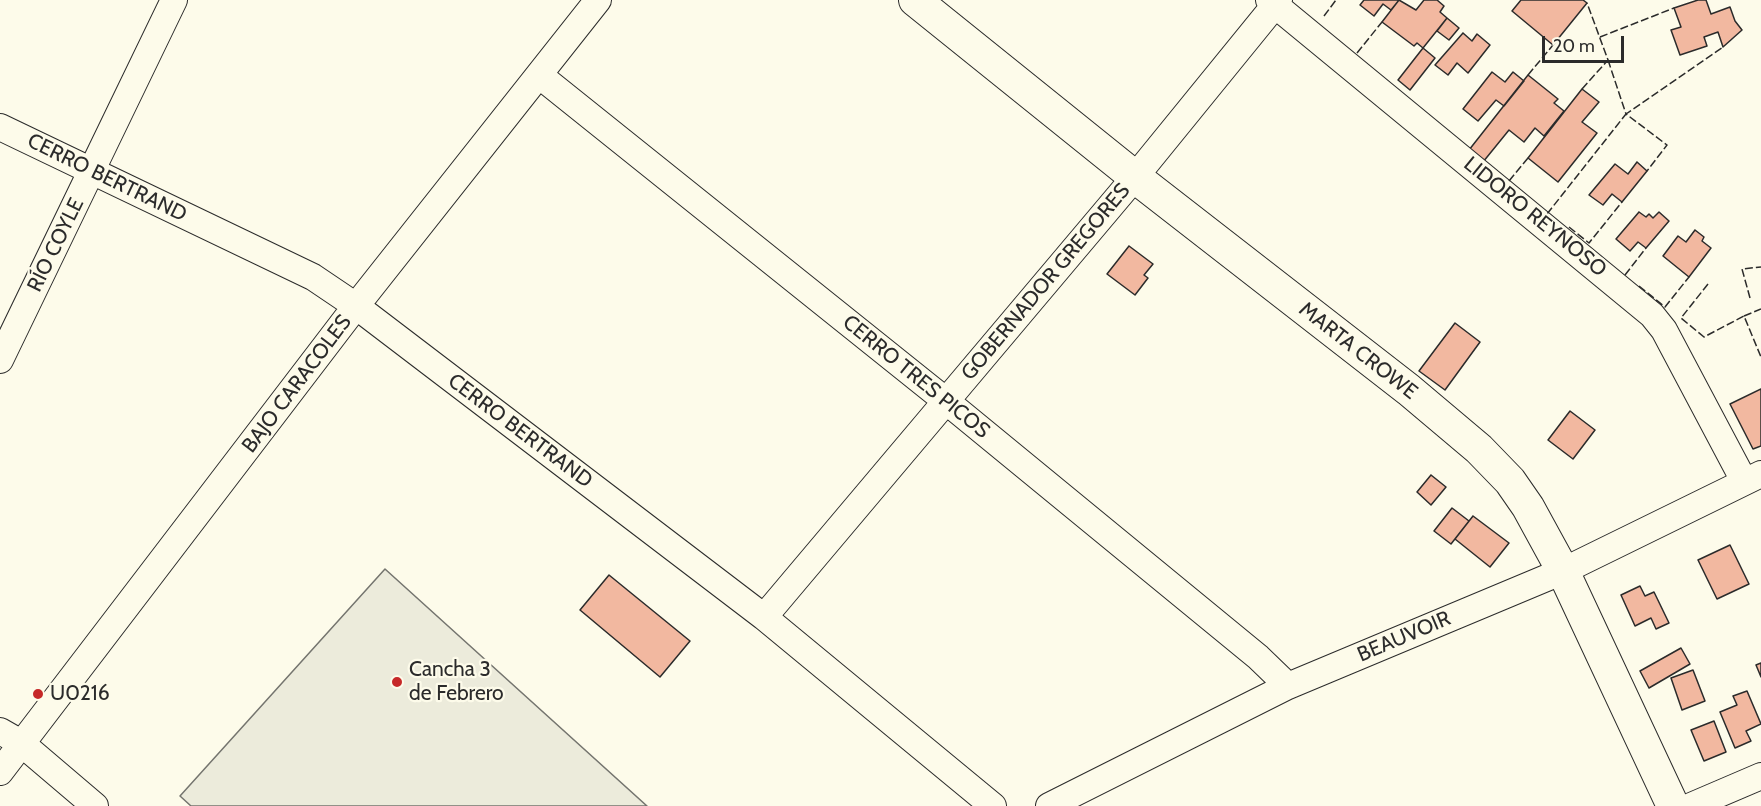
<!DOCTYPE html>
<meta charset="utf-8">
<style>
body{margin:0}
#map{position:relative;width:1761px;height:806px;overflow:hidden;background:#fdfbea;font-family:Cabin,sans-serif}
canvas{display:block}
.scale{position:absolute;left:1542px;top:36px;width:82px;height:27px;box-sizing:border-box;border:3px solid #2b2b2b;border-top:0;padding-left:8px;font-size:18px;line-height:21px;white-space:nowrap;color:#2b2b2b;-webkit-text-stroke:4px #fdfbea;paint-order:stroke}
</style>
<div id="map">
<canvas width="1761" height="806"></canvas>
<div class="scale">20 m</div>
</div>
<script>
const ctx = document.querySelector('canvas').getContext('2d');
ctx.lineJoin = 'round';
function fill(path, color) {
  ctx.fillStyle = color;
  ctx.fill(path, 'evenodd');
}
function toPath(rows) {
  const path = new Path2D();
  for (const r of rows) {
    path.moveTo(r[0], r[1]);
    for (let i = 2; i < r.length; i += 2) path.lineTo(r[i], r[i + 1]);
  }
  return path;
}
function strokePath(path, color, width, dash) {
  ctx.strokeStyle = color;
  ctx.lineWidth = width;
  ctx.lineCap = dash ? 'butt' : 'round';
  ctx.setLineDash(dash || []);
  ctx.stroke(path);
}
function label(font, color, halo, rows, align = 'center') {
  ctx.font = font + ' Cabin,sans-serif';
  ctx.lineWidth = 4.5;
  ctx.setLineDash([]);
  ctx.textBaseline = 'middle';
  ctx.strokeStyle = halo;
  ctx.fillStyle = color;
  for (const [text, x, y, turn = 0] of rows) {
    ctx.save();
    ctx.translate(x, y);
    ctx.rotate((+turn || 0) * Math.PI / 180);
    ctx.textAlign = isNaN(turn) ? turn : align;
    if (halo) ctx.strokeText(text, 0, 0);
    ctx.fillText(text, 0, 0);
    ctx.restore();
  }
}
const green = toPath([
 [385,569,647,806,191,806,180,796,385,569]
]);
fill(green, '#ecebdb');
strokePath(green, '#74746e', 1.5);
const building = toPath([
 [1364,0,1399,0,1391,10,1383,4,1374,16,1360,5,1364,0],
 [1399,0,1416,10,1424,0,1437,0,1444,6,1440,12,1447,18,1423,48,1417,43,1414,46,1382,22,1399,0],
 [1521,0,1583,0,1587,3,1553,45,1512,11,1521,0],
 [1698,0,1706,0,1711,14,1730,7,1735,21,1742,30,1723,47,1718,32,1704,37,1707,46,1680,55,1671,30,1681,27,1674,8,1698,0],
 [1447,18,1459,28,1449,40,1437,31,1447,18],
 [1463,33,1472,41,1477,34,1490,45,1468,73,1457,63,1448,75,1435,65,1463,33],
 [1423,48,1435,58,1410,90,1398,80,1423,48],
 [1492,72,1505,82,1513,72,1524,81,1504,106,1496,100,1478,121,1463,109,1492,72],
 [1528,75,1558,99,1554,103,1564,111,1544,136,1535,128,1524,142,1509,130,1483,162,1469,150,1528,75],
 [1582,89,1599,102,1582,122,1597,133,1558,182,1528,158,1582,89],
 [1637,162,1647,171,1622,202,1612,194,1603,205,1589,195,1615,164,1628,174,1637,162],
 [1639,212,1646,217,1649,214,1653,218,1659,212,1669,221,1646,248,1638,242,1630,251,1616,239,1639,212],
 [1695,230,1704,237,1702,241,1711,248,1689,277,1663,256,1678,236,1686,242,1695,230],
 [1129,246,1153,264,1144,275,1148,278,1135,295,1107,274,1129,246],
 [1455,323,1480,342,1445,390,1419,371,1455,323],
 [1761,389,1761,446,1753,449,1730,404,1761,389],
 [1570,411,1595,430,1573,459,1548,440,1570,411],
 [1431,475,1446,487,1431,505,1417,492,1431,475],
 [1452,508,1469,521,1451,544,1434,531,1452,508],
 [1473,516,1509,543,1490,567,1455,539,1473,516],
 [1730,545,1749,584,1717,599,1698,560,1730,545],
 [609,575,690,641,660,677,580,610,609,575],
 [1640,586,1645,596,1654,592,1669,623,1656,629,1651,618,1635,626,1621,595,1640,586],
 [1681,648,1690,664,1649,688,1640,671,1681,648],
 [1761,663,1761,677,1756,665,1761,663],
 [1693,670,1705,701,1682,710,1671,678,1693,670],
 [1747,691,1761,724,1746,731,1751,741,1735,748,1720,712,1737,705,1733,696,1747,691],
 [1714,721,1726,752,1704,761,1691,730,1714,721]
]);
fill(building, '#f2b8a0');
strokePath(building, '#2b2b2b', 1.5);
const minor = toPath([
 [1269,0,1652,315,1664,330,1744,481],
 [539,75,946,401,1258,657,1288,686],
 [0,127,313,277,356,306,764,617,993,806],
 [0,360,174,0],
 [764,617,1135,177,1279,0],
 [0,731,21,743,95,806],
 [0,772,356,306,598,0],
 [1049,806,1288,686,1563,571,1761,474],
 [1691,806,1761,776]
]);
const tertiary = toPath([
 [915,0,1135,177,1409,390,1479,449,1510,481,1528,507,1563,571,1673,806]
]);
strokePath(minor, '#2b2b2b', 28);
strokePath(tertiary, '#2b2b2b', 34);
strokePath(minor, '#fdfbea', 26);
strokePath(tertiary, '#fdfbea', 32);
strokePath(toPath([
 [1324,16,1336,0],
 [1600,37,1674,8],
 [1357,53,1382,22],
 [1608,60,1626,114,1723,47],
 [1528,75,1553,45],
 [1582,89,1608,60,1587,3],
 [1509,181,1528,158],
 [1547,214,1626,114,1667,145,1647,171],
 [1569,227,1589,243,1622,202],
 [1625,275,1646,248],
 [1708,284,1681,318,1704,337,1744,316,1761,357],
 [1639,286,1665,307,1689,277],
 [1750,298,1742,269,1761,267],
 [1744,316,1761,309]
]), '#2b2b2b', 1.5, [8, 3]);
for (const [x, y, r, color] of [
 [397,682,6,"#c62828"],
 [38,694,6,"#c62828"]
]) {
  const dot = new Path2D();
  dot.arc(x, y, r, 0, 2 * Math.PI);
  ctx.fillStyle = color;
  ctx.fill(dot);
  strokePath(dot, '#fdfbea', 2);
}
label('21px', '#2b2b2b', '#fdfbea', [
 ["CERRO BERTRAND",107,178,26],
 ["LIDORO REYNOSO",1535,217,39],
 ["RÍO COYLE",56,245,-64],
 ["GOBERNADOR GREGORES",1046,282,-50],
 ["MARTA CROWE",1358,351,38],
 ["CERRO TRES PICOS",916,377,39],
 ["BAJO CARACOLES",297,384,-53],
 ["CERRO BERTRAND",520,431,37],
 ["BEAUVOIR",1404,637,-23]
]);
label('21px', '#2b2b2b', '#fdfbea', [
 ["Cancha 3",409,670],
 ["de Febrero",409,694],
 ["U0216",50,694]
], 'left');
</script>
